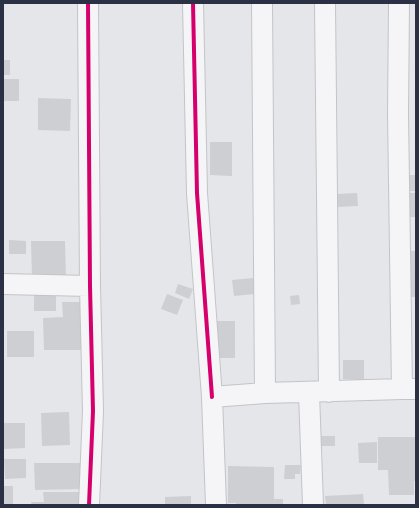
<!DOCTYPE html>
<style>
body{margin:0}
#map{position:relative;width:419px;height:508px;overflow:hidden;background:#e5e6ea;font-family:"Noto Sans",sans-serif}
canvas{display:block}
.frame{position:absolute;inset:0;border:4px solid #2c3044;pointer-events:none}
</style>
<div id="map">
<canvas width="419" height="508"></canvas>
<div class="frame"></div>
</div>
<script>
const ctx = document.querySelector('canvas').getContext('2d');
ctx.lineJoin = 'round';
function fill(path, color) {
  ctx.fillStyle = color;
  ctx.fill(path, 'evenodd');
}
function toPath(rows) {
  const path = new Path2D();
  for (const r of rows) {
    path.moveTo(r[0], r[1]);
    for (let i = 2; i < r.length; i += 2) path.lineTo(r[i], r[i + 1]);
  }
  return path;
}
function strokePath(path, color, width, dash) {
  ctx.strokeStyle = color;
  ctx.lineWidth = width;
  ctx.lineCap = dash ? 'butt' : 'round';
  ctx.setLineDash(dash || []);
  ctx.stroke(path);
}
fill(toPath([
 [3,60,10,60,10,75,3,75],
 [3,79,19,79,19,101,3,101],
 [38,98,71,99,70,131,38,130],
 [210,142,232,142,232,176,210,175],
 [407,175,416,175,416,191,408,191],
 [357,193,358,206,337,207,337,194],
 [409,193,416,193,416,217,410,217],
 [9,240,26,241,26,254,9,254],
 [31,241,65,241,66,278,32,278],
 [407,251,416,251,416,297,409,297],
 [253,278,255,294,234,296,232,280],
 [178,284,193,289,189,299,175,293],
 [34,293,56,293,56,311,34,311],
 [167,294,183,300,177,315,161,309],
 [299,295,300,304,291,305,290,296],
 [62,302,81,302,82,350,44,350,43,318,63,317],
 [209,321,235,321,235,358,209,358],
 [7,331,34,331,34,357,7,357],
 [343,360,364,360,364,380,343,379],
 [69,412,70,445,42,446,41,413],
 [3,423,25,423,25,448,3,449],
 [317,436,335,436,335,446,317,446],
 [378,437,416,437,416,481,414,481,414,495,389,495,388,470,378,470],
 [377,442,377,463,359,463,358,443],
 [4,459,26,459,26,478,5,479],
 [34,463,81,463,82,489,35,490],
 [285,465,301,465,300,474,295,474,295,479,284,479],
 [228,466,274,467,274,499,283,499,283,505,236,505,236,503,228,503],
 [3,486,13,486,13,505,3,505],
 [43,492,82,492,82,505,32,505,31,502,44,502],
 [363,494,364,505,326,505,325,496],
 [191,496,191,505,165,505,165,497]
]), '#cecfd2');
const minor = toPath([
 [88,3,90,286,93,411,89,505],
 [193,3,197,193,212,397],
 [262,3,265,393],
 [325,3,329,392],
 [399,3,398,114,402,389],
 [3,284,90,286],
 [309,393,313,505],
 [216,505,212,397,265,393,402,389,416,389]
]);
strokePath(minor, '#c3c4c8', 22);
strokePath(minor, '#f5f5f7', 20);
strokePath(toPath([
 [88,3,90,286,93,411,89,505],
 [193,3,197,193,212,397]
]), '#d6006c', 4);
</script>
